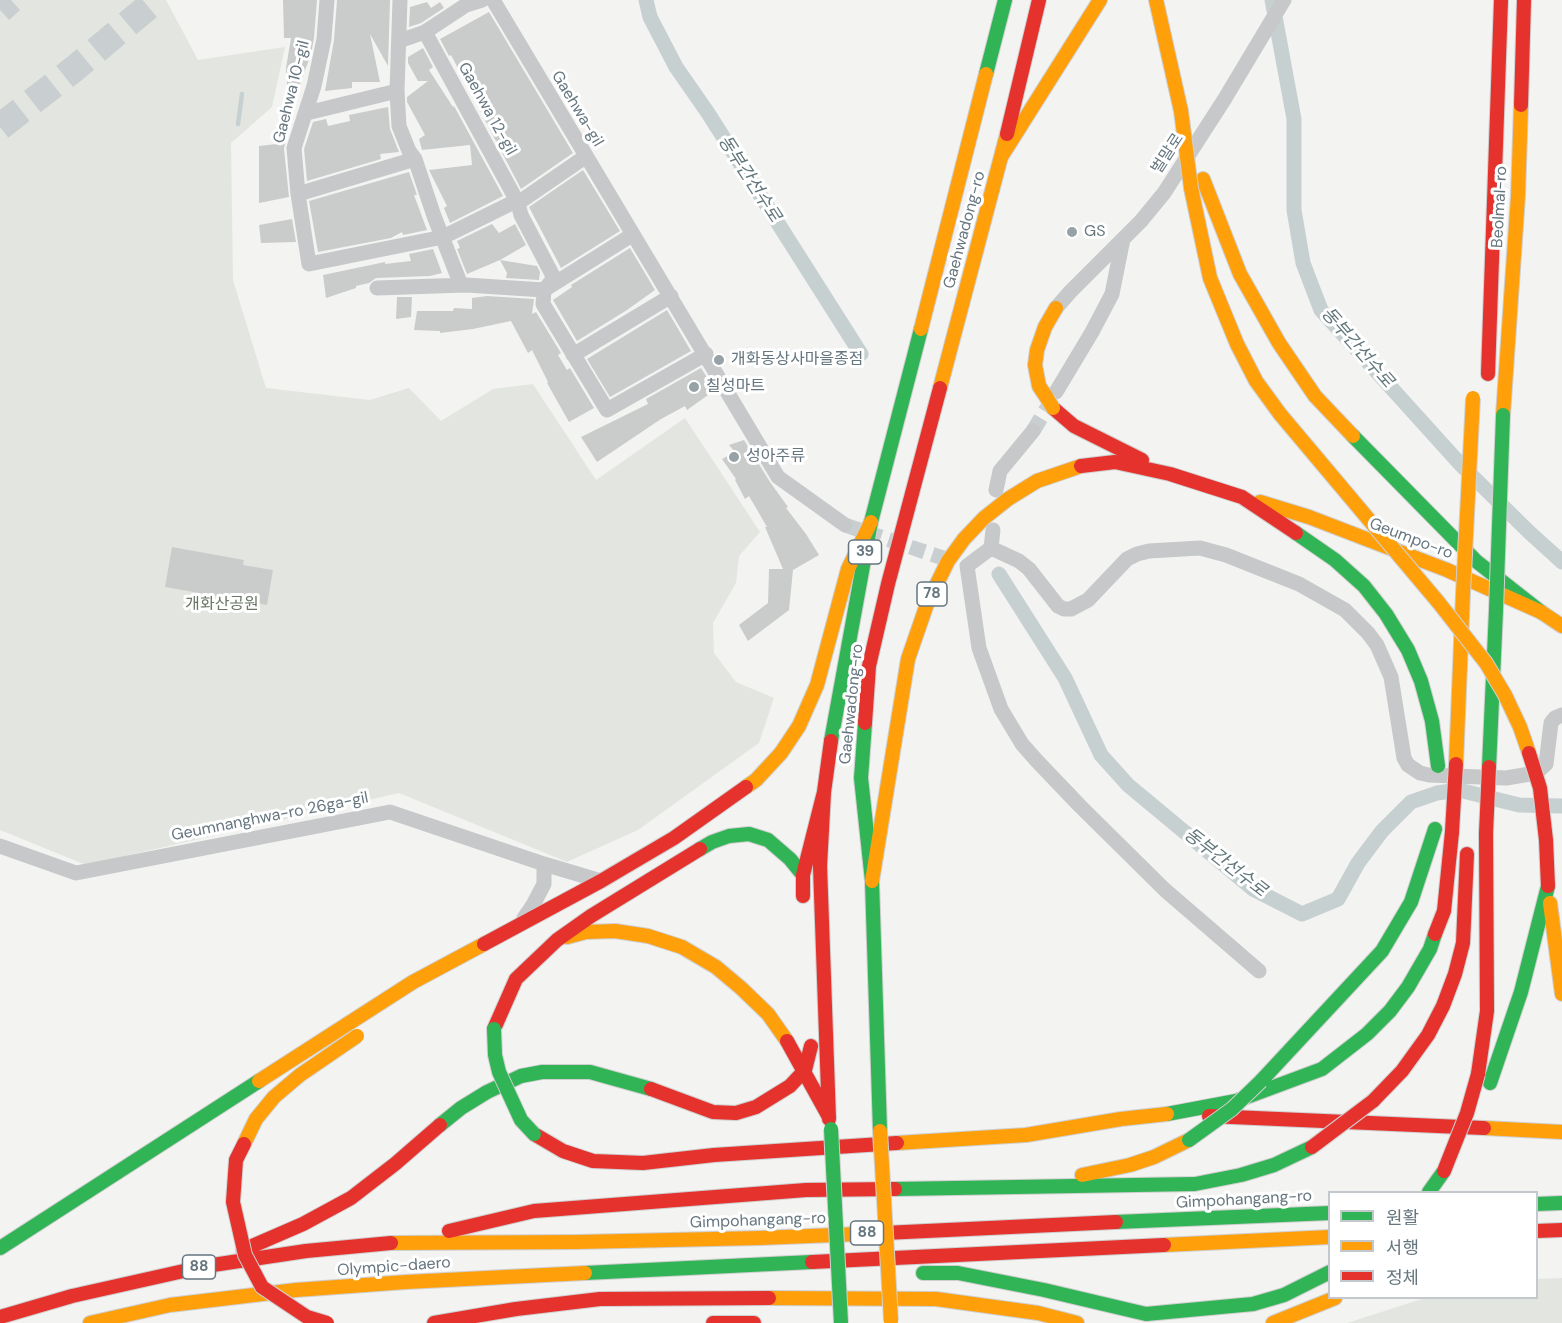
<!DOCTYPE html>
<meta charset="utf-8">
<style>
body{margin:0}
#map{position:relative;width:1562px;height:1323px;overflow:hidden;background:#f3f3f2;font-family:"DM Sans","Noto Sans KR",sans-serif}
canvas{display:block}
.legend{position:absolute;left:1328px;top:1191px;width:210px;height:108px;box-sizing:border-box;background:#fff;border:2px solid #c2c8cc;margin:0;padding:8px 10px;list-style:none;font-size:18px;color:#66767f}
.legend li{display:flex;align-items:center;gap:12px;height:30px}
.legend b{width:30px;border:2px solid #c2c8cc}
</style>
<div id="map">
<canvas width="1562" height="1323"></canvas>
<ul class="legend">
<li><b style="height:8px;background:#30b455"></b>원활</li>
<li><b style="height:8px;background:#ff9f0a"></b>서행</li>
<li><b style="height:8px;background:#e5322d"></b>정체</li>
</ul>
</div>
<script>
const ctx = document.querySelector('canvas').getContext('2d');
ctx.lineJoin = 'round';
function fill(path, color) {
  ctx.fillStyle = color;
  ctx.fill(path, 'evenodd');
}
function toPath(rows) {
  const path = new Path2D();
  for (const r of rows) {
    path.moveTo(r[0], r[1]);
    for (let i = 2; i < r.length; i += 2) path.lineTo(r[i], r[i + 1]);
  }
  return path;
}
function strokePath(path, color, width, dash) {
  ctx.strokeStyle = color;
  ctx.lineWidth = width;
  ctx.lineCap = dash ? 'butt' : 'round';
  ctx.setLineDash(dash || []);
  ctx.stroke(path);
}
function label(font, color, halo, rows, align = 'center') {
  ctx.font = font + ' "DM Sans","Noto Sans KR",sans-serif';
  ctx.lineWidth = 6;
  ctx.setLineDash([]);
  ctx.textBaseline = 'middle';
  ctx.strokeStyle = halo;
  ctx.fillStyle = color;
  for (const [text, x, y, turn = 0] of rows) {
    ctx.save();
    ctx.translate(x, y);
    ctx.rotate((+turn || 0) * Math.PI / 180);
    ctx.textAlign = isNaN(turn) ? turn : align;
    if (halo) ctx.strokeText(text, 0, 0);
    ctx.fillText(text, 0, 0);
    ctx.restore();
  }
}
fill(toPath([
 [0,0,166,0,198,60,285,47,272,107,231,143,233,280,266,388,370,400,409,388,441,421,493,389,533,384,596,480,685,418,760,532,739,556,736,583,713,623,714,653,736,682,774,698,759,743,638,830,567,862,399,793,86,865,0,830],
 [1562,1278,1562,1323,1347,1323,1425,1298,1536,1298,1537,1279]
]), '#e3e6e0');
strokePath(toPath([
 [238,124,242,94]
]), '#c7d0d1', 4.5);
strokePath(toPath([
 [646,0,650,17,676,67,708,113,861,354],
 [1272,0,1294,119,1294,210,1303,263,1321,310,1461,465,1529,532,1562,562],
 [999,574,1065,678,1101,755,1128,785,1253,889,1302,914,1338,899,1358,863,1382,831,1411,802,1437,793,1459,790,1519,805,1562,806]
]), '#c7d0d1', 15);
fill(toPath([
 [283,0,317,0,314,38,311,54,289,115,286,68,291,38,284,38],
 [337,0,390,0,388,66,370,34,380,82,352,82,352,88,325,91,334,40],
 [427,2,431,8,440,2,444,8,421,23,409,27,410,7],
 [489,12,573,153,521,189,451,55,449,56,440,39],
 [423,48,433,67,429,70,453,107,454,106,503,196,450,223,444,208,447,206,429,170,472,165,470,145,422,150,419,139,425,135,407,102,407,97,428,81,418,81,408,63,408,57],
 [388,107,390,129,399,152,380,154,381,159,307,181,304,149,313,122,326,119,328,126,350,121,349,115],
 [285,143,284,149,289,197,259,203,259,146],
 [583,170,620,231,561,268,529,207],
 [409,172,417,195,414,195,427,230,403,235,402,232,391,238,318,252,309,201],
 [292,219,296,242,261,243,259,225],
 [492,224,499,233,515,224,526,245,500,260,537,266,540,272,539,280,506,278,507,273,500,260,467,274,457,249,460,248,457,241],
 [630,248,655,290,627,310,577,341,553,300,572,287,571,285],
 [433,249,442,273,430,276,376,278,369,283,356,286,356,288,326,298,323,275,385,262,385,264,411,261,409,254],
 [487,296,534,299,532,314,536,312,561,353,558,355,567,370,570,368,594,408,569,422,547,383,548,382,532,350,528,353,511,321,473,329,440,333,440,331,414,330,417,311,453,311,454,308,472,309,472,298],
 [397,297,412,297,411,317,396,319],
 [667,310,691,351,610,397,587,359],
 [701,368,715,390,687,410,685,406,661,419,597,462,581,437,648,404,646,399],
 [744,440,770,482,788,507,786,508,806,534,819,555,793,570,789,610,748,641,739,625,768,603,769,569,783,569,765,527,767,527,749,496,745,499,735,480,736,479,722,459,735,452,729,445],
 [172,547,244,560,243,565,273,570,267,605,165,587]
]), '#cacccc');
strokePath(toPath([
 [1033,431,1053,398],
 [845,525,955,562]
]), '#c9ced0', 15, [15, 8]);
strokePath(toPath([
 [0,10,11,0],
 [0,127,74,69,156,0]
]), '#c9ced0', 27, [27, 14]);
const fast = toPath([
 [986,74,1005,0],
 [1353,436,1476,561,1541,612],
 [1296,533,1335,560,1364,586,1386,614,1408,650,1421,681,1432,721,1438,766],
 [865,723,861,778,872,881,880,1131],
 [831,741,871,522,921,329],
 [1489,767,1496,610],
 [700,849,712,842,729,836,749,834,768,840,790,859,803,875],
 [1261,1081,1382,951,1411,902,1435,829],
 [1490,1083,1521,992,1548,886],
 [1167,1114,1236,1101,1322,1069,1367,1034,1390,1011,1408,987,1430,949,1435,934],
 [440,1125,461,1108,487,1092,521,1076,542,1072,590,1072,651,1089],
 [895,1189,1195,1184,1241,1175,1274,1165,1312,1147],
 [1429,1192,1444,1171],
 [1536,1204,1562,1203],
 [1116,1222,1330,1213],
 [0,1248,259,1081],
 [585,1273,812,1262],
 [923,1273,958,1273,1044,1290,1146,1314,1253,1304,1284,1295,1330,1272]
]);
const slow = toPath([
 [1156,0,1181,111],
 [1001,157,1100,0],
 [1203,179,1240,274,1279,343,1315,396,1353,436],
 [1191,188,1210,278,1237,344,1256,381,1280,414],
 [921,329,986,74],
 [940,388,1007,134],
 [1047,398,1039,386,1035,365,1037,350,1045,327,1056,308],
 [1503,415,1518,196,1521,105],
 [1260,502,1309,517,1447,570,1541,612,1562,626],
 [1456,764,1463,593],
 [746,787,756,780,781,753,799,726,817,685,848,569,871,522],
 [872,881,908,659,927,604,948,561,964,539,984,518,1008,499,1037,481,1081,466],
 [1550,903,1562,994],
 [567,937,586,932,615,931,648,936,682,947,716,967,741,988,768,1014,787,1041],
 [259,1081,413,982,484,944],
 [1484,1128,1562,1132],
 [897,1143,1026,1135,1121,1119,1167,1114],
 [1082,1175,1130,1165,1154,1157,1189,1140],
 [391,1243,577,1242,760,1238,884,1233],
 [1164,1245,1330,1237],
 [769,1298,936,1299,1038,1313,1077,1323],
 [90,1323,170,1305,296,1290,406,1282,585,1273],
 [1273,1323,1335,1298]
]);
const jam = toPath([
 [1521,105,1524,0],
 [1007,134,1039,0],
 [1488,374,1501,0],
 [1053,408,1074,426,1142,460],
 [1081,466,1115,462,1170,474,1242,497,1296,533],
 [865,723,869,666,888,584,940,388],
 [803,896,803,875,824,792],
 [1435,934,1444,911,1452,832],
 [484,944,601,881,674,838,746,787],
 [494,1029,516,979,557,940,591,916,700,849],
 [787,1041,829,1117],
 [1478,1074,1487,1011,1486,833],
 [651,1089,713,1112,736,1113,756,1107,790,1086,805,1070,811,1046],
 [1373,1101,1402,1071,1428,1035,1443,1006,1455,974,1463,943,1467,854],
 [1209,1116,1484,1128],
 [829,1119,820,866,824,792,831,741],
 [534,1134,563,1151,593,1161,643,1163,714,1155,897,1143],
 [449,1231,534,1211,806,1190,895,1189],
 [1536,1231,1562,1230],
 [884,1233,1116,1222],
 [243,1250,303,1224,351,1198,395,1164,440,1125],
 [812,1262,1164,1245],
 [0,1317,72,1296,206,1266,306,1251,391,1243],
 [434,1323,516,1309,600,1299,769,1298],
 [713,1323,754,1323]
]);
strokePath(fast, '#cfcfd0', 16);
strokePath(slow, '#cfcfd0', 16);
strokePath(jam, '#cfcfd0', 16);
strokePath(toPath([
 [327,0,324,39,314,86,294,148,298,194,309,264,443,237,516,201,518,203,585,157],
 [400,0,397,91,399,126,409,151,415,159,434,216,461,285],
 [493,0,778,477,845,525],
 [425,32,518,203,521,215,554,278,544,290,543,304,607,410,706,354],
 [399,41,425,32,466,5,482,0],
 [307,113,397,91],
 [298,194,415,159],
 [377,288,466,285,544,290,632,235],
 [1056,308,1070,292,1141,221,1164,193,1224,100,1284,0],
 [573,355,671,296],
 [1056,392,1092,332,1112,294,1123,239],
 [996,490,1000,471,1033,431],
 [993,530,991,548,967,566,979,648,1001,709,1022,744,1037,761,1080,806,1165,890,1259,971],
 [991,548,1019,561,1029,569,1058,606,1064,609,1071,609,1088,600,1127,559,1137,554,1149,551,1200,548,1226,555,1299,584,1345,610,1368,633,1377,645,1391,677,1404,758,1408,765,1420,773,1429,775,1506,778,1536,773,1546,764,1551,723,1555,718,1562,715],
 [0,846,76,873,390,812,544,864,601,881],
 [524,918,533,905,544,884,544,864]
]), '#c7c8c9', 15);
strokePath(fast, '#30b455', 14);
strokePath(slow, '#ff9f0a', 14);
strokePath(jam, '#e5322d', 14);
const fastBridge = toPath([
 [1496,610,1503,415],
 [494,1029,495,1055,499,1072,521,1120,534,1134],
 [831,1129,841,1323],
 [1189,1140,1232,1109,1261,1081]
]);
const slowBridge = toPath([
 [1181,111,1191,188],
 [1047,398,1053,408],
 [1280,414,1439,603,1486,663,1505,695,1520,727,1529,753],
 [1463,593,1473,398],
 [880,1131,891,1321],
 [244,1144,256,1119,274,1097,300,1075,357,1036]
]);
const jamBridge = toPath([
 [1529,753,1540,788,1546,840,1548,886],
 [1452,832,1456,764],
 [1486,833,1489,767],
 [244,1144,236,1160,233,1202,245,1255,262,1287,307,1317,327,1323],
 [1312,1147,1373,1101],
 [1444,1171,1467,1113,1478,1074]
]);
strokePath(fastBridge, '#d0d1d1', 16, []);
strokePath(slowBridge, '#d0d1d1', 16, []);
strokePath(jamBridge, '#d0d1d1', 16, []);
strokePath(fastBridge, '#30b455', 14);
strokePath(slowBridge, '#ff9f0a', 14);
strokePath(jamBridge, '#e5322d', 14);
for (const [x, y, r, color] of [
 [1072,232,6,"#97a2a7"],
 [719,360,6,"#97a2a7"],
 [694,387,6,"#97a2a7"],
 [734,457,6,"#97a2a7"]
]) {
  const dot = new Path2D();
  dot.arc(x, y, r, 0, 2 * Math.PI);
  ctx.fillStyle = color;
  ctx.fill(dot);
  strokePath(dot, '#fff', 2);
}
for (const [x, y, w] of [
 [865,552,33],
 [932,594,30],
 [867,1233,33],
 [199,1267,33]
]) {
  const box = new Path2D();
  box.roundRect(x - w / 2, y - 12, w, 24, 4.5);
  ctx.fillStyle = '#fff';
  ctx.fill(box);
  strokePath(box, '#66767f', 1.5);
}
label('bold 15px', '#66767f', null, [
 ["39",865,552],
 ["78",932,594],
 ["88",867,1233],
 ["88",199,1267]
]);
label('16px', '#66767f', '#fff', [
 ["Gaehwa 10-gil",292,92,-76],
 ["Gaehwa 12-gil",487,109,61],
 ["Gaehwa-gil",577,109,59],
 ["벌말로",1168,154,-57],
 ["Beolmal-ro",1500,207,-87],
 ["Gaehwadong-ro",965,230,-75],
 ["Geumpo-ro",1411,539,21],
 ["Gaehwadong-ro",852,704,-84],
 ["Geumnanghwa-ro 26ga-gil",270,817,-11],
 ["Gimpohangang-ro",1244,1200,-3],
 ["Gimpohangang-ro",758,1221,-2],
 ["Olympic-daero",394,1267,-4]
]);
label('16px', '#66767f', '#fff', [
 ["GS",1084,232],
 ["개화동상사마을종점",731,360],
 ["칠성마트",706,387],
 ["성아주류",746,457]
], 'left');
label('16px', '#697764', '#fff', [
 ["개화산공원",222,605]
]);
label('italic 18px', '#62777c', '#fff', [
 ["동부간선수로",749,179,57],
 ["동부간선수로",1357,348,49],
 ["동부간선수로",1225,863,38]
]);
</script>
